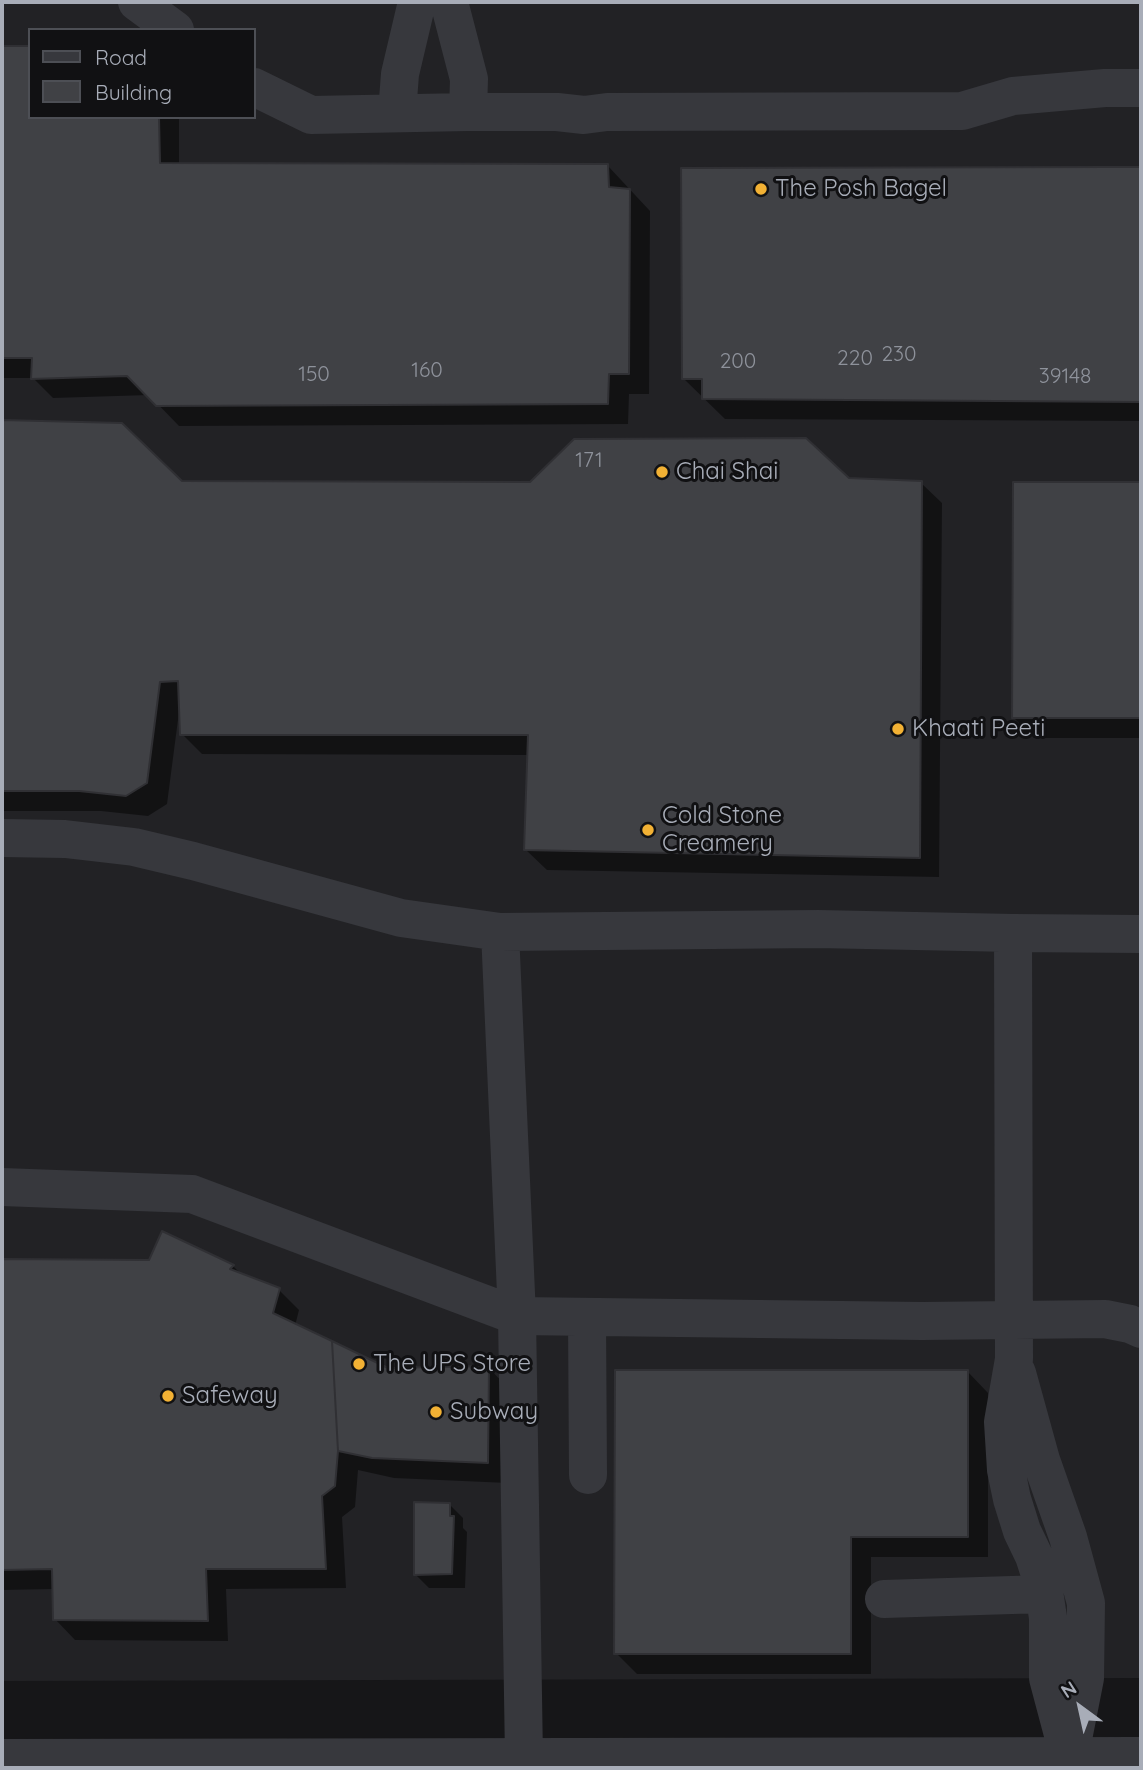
<!DOCTYPE html>
<style>
body{margin:0}
#map{position:relative;width:1143px;height:1770px;overflow:hidden;background:#161618;font-family:Quicksand,sans-serif}
canvas{display:block}
.frame{position:absolute;inset:0;border:4px solid #a8adb8;pointer-events:none}
.legend{position:absolute;left:28px;top:28px;width:228px;height:91px;box-sizing:border-box;background:#111113;border:2px solid #4d4f55;margin:0;padding:9px 12px;list-style:none;font-size:21px;color:#a8adb8}
.legend li{display:flex;align-items:center;gap:14px;height:35px}
.legend b{width:35px;border:2px solid #4d4f55}
.north{position:absolute;left:1045px;top:1672px;width:70px;height:70px;-webkit-text-stroke:5px #111113;paint-order:stroke;rotate:327deg;font-size:19px;font-weight:700;line-height:28px;text-align:center;color:#a8adb8}
.north::after{content:'';display:block;margin:auto;width:24px;height:32px;background:#a8adb8;clip-path:polygon(50% 0,100% 100%,50% 72%,0 100%)}
</style>
<div id="map">
<canvas width="1143" height="1770"></canvas>
<div class="frame"></div>
<ul class="legend">
<li><b style="height:9px;background:#37383d"></b>Road</li>
<li><b style="height:19px;background:#404145"></b>Building</li>
</ul>
<div class="north">N</div>
</div>
<script>
const ctx = document.querySelector('canvas').getContext('2d');
ctx.lineJoin = 'round';
function fill(path, color) {
  ctx.fillStyle = color;
  ctx.fill(path, 'evenodd');
}
function toPath(rows) {
  const path = new Path2D();
  for (const r of rows) {
    path.moveTo(r[0], r[1]);
    for (let i = 2; i < r.length; i += 2) path.lineTo(r[i], r[i + 1]);
  }
  return path;
}
function strokePath(path, color, width, dash) {
  ctx.strokeStyle = color;
  ctx.lineWidth = width;
  ctx.lineCap = dash ? 'butt' : 'round';
  ctx.setLineDash(dash || []);
  ctx.stroke(path);
}
function label(font, color, halo, rows, align = 'center') {
  ctx.font = font + ' Quicksand,sans-serif';
  ctx.lineWidth = 6;
  ctx.setLineDash([]);
  ctx.textBaseline = 'middle';
  ctx.strokeStyle = halo;
  ctx.fillStyle = color;
  for (const [text, x, y, turn = 0] of rows) {
    ctx.save();
    ctx.translate(x, y);
    ctx.rotate((+turn || 0) * Math.PI / 180);
    ctx.textAlign = isNaN(turn) ? turn : align;
    if (halo) ctx.strokeText(text, 0, 0);
    ctx.fillText(text, 0, 0);
    ctx.restore();
  }
}
fill(toPath([
 [2,2,1141,2,1141,1678,2,1681],
 [30,30,254,30,254,117,30,117]
]), '#222225');
fill(toPath([
 [2,48,30,48,30,117,179,117,179,165,608,166,650,211,649,394,629,394,628,424,179,426,149,395,53,398,33,378,2,378],
 [1141,169,1141,421,725,419,684,379,683,170],
 [2,422,121,424,181,483,531,484,848,480,921,483,942,503,939,877,547,870,526,850,529,755,202,754,182,734,181,713,179,712,167,804,148,816,101,811,2,811],
 [1014,484,1141,484,1141,738,1034,738,1014,718],
 [2,1261,150,1262,233,1266,243,1276,279,1290,299,1310,295,1326,387,1370,488,1367,508,1388,508,1483,394,1478,358,1470,355,1507,342,1517,346,1588,226,1589,228,1641,75,1640,55,1619,54,1589,2,1590],
 [968,1372,988,1393,988,1557,871,1557,871,1674,637,1674,616,1653],
 [449,1504,463,1518,463,1528,467,1532,465,1588,429,1588,415,1574]
]), '#0007');
const building = toPath([
 [2,46,30,46,30,117,159,117,160,163,608,164,609,187,630,189,629,374,609,374,608,404,156,406,127,376,31,379,32,358,2,358,2,46],
 [1108,167,1141,167,1141,402,702,399,702,379,682,379,681,168,1108,167],
 [2,420,122,423,182,481,530,482,574,439,806,438,849,478,922,481,920,858,524,850,528,735,180,735,178,681,160,682,147,783,126,796,79,791,2,791,2,420],
 [1013,482,1141,482,1141,718,1012,718,1013,482],
 [162,1231,234,1265,230,1269,280,1288,273,1313,332,1341,338,1451,335,1486,322,1496,326,1569,206,1569,208,1621,53,1620,52,1569,2,1570,2,1259,149,1260,162,1231],
 [332,1341,388,1368,489,1366,488,1463,372,1458,338,1451,332,1341],
 [615,1370,968,1370,968,1537,851,1537,851,1654,614,1654,615,1370],
 [414,1502,450,1503,450,1516,454,1516,452,1574,414,1575,414,1502]
]);
fill(building, '#404145');
strokePath(building, '#303034', 2);
strokePath(toPath([
 [137,2,175,30],
 [449,2,469,79,468,112],
 [254,87,311,115,468,112,557,112,584,115,607,112,962,111,1013,96,1105,88,1141,88],
 [397,113,400,74,417,2],
 [2,838,65,839,134,847,193,861,401,918,500,932,818,929,1013,933,1141,934],
 [500,932,517,1316,524,1758],
 [1013,933,1014,1359,1003,1422,1006,1470,1012,1499,1022,1531,1034,1556,1043,1584,1048,1618,1048,1678,1069,1757],
 [2,1187,192,1194,517,1316,922,1321,1105,1319,1130,1324,1141,1329],
 [587,1317,588,1475],
 [1017,1373,1041,1460,1068,1537,1086,1603,1085,1678,1071,1749],
 [884,1599,1044,1594],
 [2,1758,1141,1756]
]), '#37383d', 38);
for (const [x, y, r, color] of [
 [761,189,7,"#f2b134"],
 [662,472,7,"#f2b134"],
 [898,729,7,"#f2b134"],
 [648,830,7,"#f2b134"],
 [359,1364,7,"#f2b134"],
 [168,1396,7,"#f2b134"],
 [436,1412,7,"#f2b134"]
]) {
  const dot = new Path2D();
  dot.arc(x, y, r, 0, 2 * Math.PI);
  ctx.fillStyle = color;
  ctx.fill(dot);
  strokePath(dot, '#111113', 2.5);
}
label('21px', '#8e929b', null, [
 ["230",899,355],
 ["220",855,359],
 ["200",738,362],
 ["160",427,371],
 ["150",314,375],
 ["39148",1065,377],
 ["171",589,461]
]);
label('24px', '#a8adb8', '#111113', [
 ["The Posh Bagel",775,189],
 ["Chai Shai",676,472],
 ["Khaati Peeti",912,729],
 ["Cold Stone",662,816],
 ["Creamery",662,844],
 ["The UPS Store",373,1364],
 ["Safeway",182,1396],
 ["Subway",450,1412]
], 'left');
</script>
